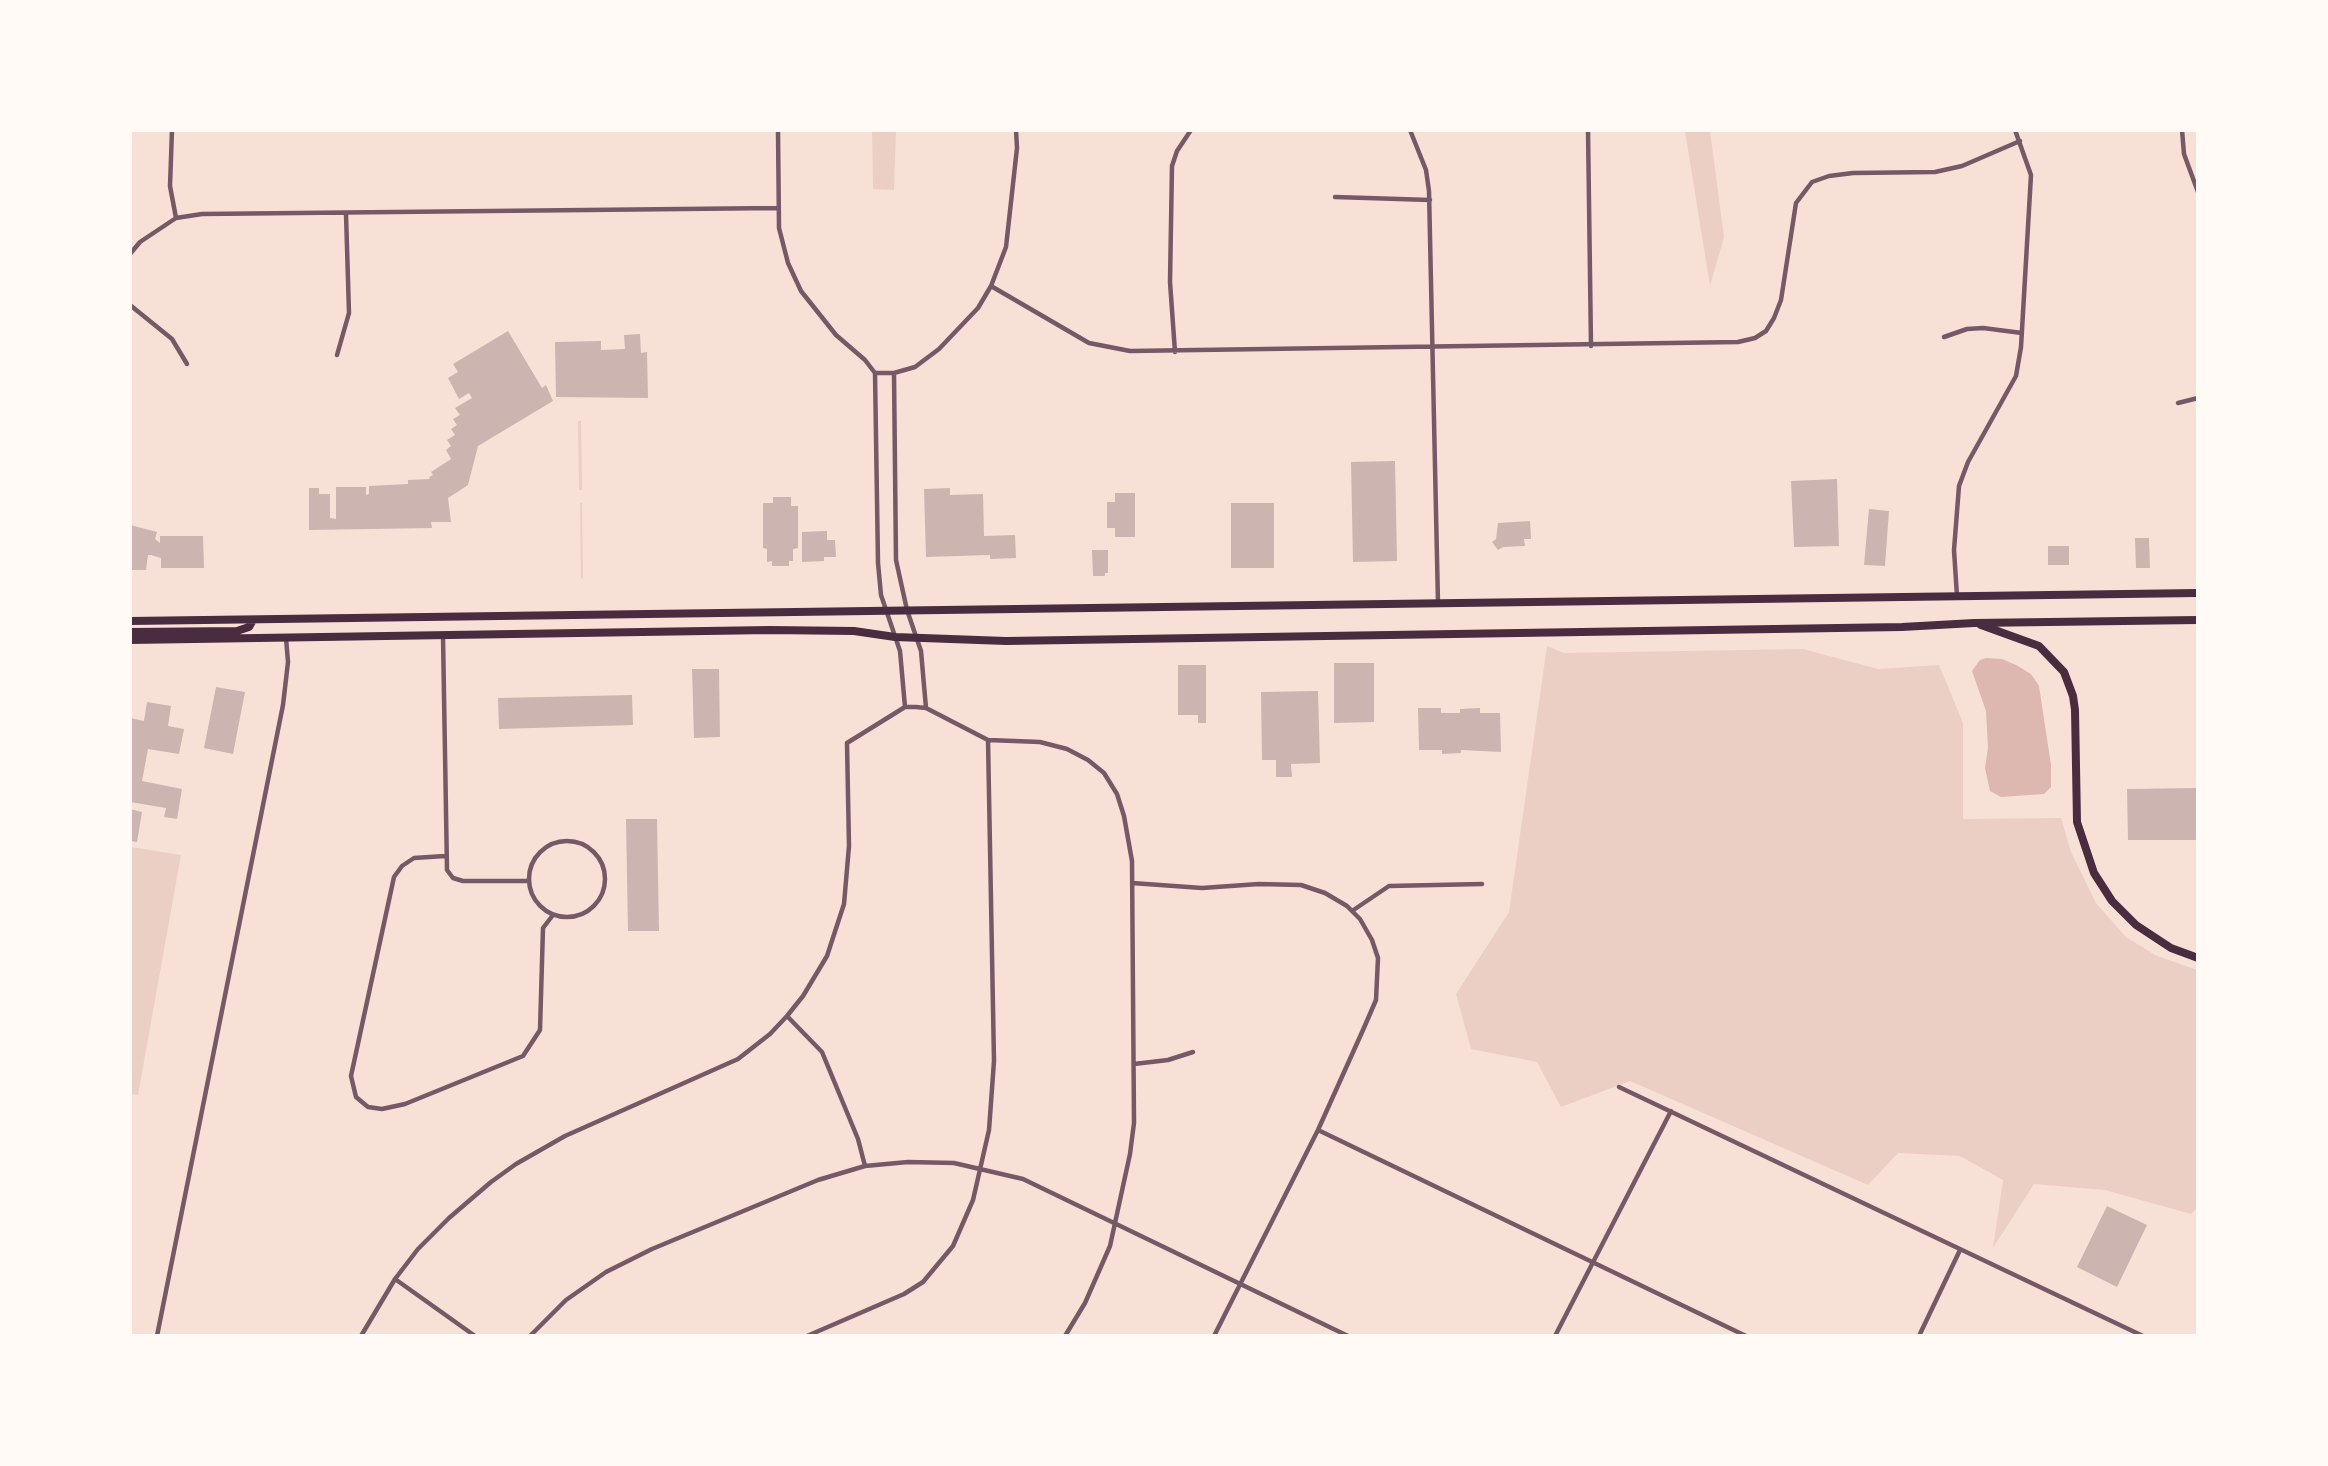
<!DOCTYPE html>
<style>
body{margin:0}
#map{position:relative;width:2328px;height:1466px;overflow:hidden;background:#f7e1d7;font-family:"Libre Baskerville",serif}
canvas{display:block}
.frame{position:absolute;inset:0;border:132px solid #fffaf5;pointer-events:none}
</style>
<div id="map">
<canvas width="2328" height="1466"></canvas>
<div class="frame"></div>
</div>
<script>
const ctx = document.querySelector('canvas').getContext('2d');
ctx.lineJoin = 'round';
function fill(path, color) {
  ctx.fillStyle = color;
  ctx.fill(path, 'evenodd');
}
function toPath(rows) {
  const path = new Path2D();
  for (const r of rows) {
    if (r.length === 3) {
      path.moveTo(r[0] + r[2], r[1]);
      path.arc(r[0], r[1], r[2], 0, 2 * Math.PI);
      continue;
    }
    path.moveTo(r[0], r[1]);
    for (let i = 2; i < r.length; i += 2) path.lineTo(r[i], r[i + 1]);
  }
  return path;
}
function strokePath(path, color, width, dash) {
  ctx.strokeStyle = color;
  ctx.lineWidth = width;
  ctx.lineCap = dash ? 'butt' : 'round';
  ctx.setLineDash(dash || []);
  ctx.stroke(path);
}
fill(toPath([
 [872,131,896,131,894,190,873,189],
 [1685,131,1710,131,1724,237,1710,286],
 [578,421,581,421,582,490,579,490],
 [580,503,582,503,583,578,581,579],
 [1547,646,1564,653,1803,649,1878,669,1939,665,1963,723,1963,819,2061,818,2071,852,2096,903,2126,937,2155,955,2197,970,2197,1208,2191,1214,2105,1190,2034,1184,1993,1248,2003,1180,1960,1156,1898,1153,1868,1185,1630,1081,1561,1107,1537,1062,1471,1049,1456,994,1509,912],
 [131,847,181,855,138,1095,130,1094]
]), '#ebcfc5');
fill(toPath([
 [1986,658,2002,659,2016,665,2031,674,2039,686,2051,765,2051,787,2044,794,2001,797,1990,791,1985,768,1988,748,1986,711,1972,671,1980,660]
]), '#dcb8b0');
fill(toPath([
 [508,331,542,388,546,385,553,401,478,446,468,485,448,498,451,522,431,522,432,528,309,530,309,488,319,488,319,494,330,494,330,518,336,519,336,487,366,487,366,495,369,494,369,486,408,484,408,480,430,479,429,477,433,475,431,472,451,459,446,450,451,446,447,440,455,435,451,429,457,425,453,419,460,415,455,408,472,398,469,393,459,399,448,378,458,372,453,364],
 [640,334,641,353,647,352,648,398,556,397,555,342,601,341,601,350,625,349,624,335],
 [1395,461,1397,561,1353,562,1351,462],
 [1837,479,1839,546,1794,547,1791,481],
 [950,488,950,495,983,494,984,536,1015,535,1016,558,990,559,990,555,926,557,924,489],
 [1115,493,1135,493,1135,537,1115,537,1115,528,1107,528,1107,502,1115,502],
 [773,497,791,497,791,506,798,506,798,548,793,549,793,561,789,561,789,566,772,566,772,561,767,562,767,549,763,548,763,503,773,503],
 [1231,503,1274,503,1274,568,1231,568],
 [1869,509,1889,511,1885,566,1864,565],
 [1530,521,1531,539,1524,539,1525,546,1503,547,1498,550,1492,542,1496,539,1498,523],
 [130,525,157,532,155,539,160,543,160,536,203,536,204,568,161,568,161,558,151,555,148,555,146,570,130,570],
 [827,531,827,540,835,540,836,557,824,557,824,561,802,562,802,532],
 [2135,538,2149,538,2150,568,2136,568],
 [2048,546,2069,546,2069,565,2048,565],
 [1092,550,1108,550,1108,573,1105,573,1105,576,1093,576],
 [1334,663,1374,663,1374,722,1334,723],
 [1178,665,1206,665,1206,723,1198,723,1198,715,1178,715],
 [692,669,719,669,720,737,694,738],
 [216,687,245,692,233,754,204,748],
 [1318,691,1320,763,1291,764,1292,777,1276,777,1276,760,1262,760,1261,692],
 [632,695,633,725,499,729,498,698],
 [147,702,171,706,168,726,184,729,179,754,148,749,142,781,182,789,177,819,164,817,166,808,130,802,130,718,144,721],
 [1418,708,1441,708,1441,713,1460,713,1460,709,1480,708,1480,713,1500,713,1501,752,1461,750,1461,753,1442,754,1442,750,1419,750],
 [2198,788,2198,840,2128,840,2127,789],
 [130,809,142,812,137,842,130,841],
 [626,819,657,819,659,931,628,931],
 [2107,1206,2147,1225,2117,1287,2077,1267]
]), '#ccb4b1');
strokePath(toPath([
 [172,130,170,186,176,218],
 [778,130,779,228,788,263,801,291,836,335,865,360,875,373,894,373,915,367,939,349,978,308,991,286,1006,247,1017,148,1016,130],
 [1410,130,1426,170,1429,191,1438,603],
 [1588,130,1591,346],
 [2182,130,2184,154,2198,192],
 [1335,197,1430,200],
 [130,254,140,242,176,218,202,214,778,208],
 [991,286,1089,343,1130,351,1738,342,1755,338,1766,331,1774,318,1781,300,1796,203,1812,182,1829,176,1853,173,1935,172,1962,166,2020,141],
 [130,305,172,339,187,364],
 [1944,337,1967,329,1983,328,2022,333],
 [1175,352,1170,282,1172,166,1177,151,1191,130],
 [337,355,349,313,346,214],
 [875,373,878,563,881,595,900,651,905,707],
 [894,373,896,560,907,610,921,651,926,708],
 [2178,403,2198,398],
 [1957,596,1954,550,1959,486,1968,462,2016,376,2021,347,2031,175,2015,130],
 [443,636,447,870,453,878,463,881,529,881],
 [567,879,38],
 [445,856,414,858,402,866,394,877,351,1076,356,1097,368,1107,382,1109,405,1104,523,1056,540,1030,543,928,553,915],
 [1132,883,1202,888,1259,884,1301,885,1325,893,1347,906,1360,919,1372,940,1378,958,1376,1000,1363,1030,1318,1130,1214,1336],
 [1352,911,1389,886,1482,884],
 [787,1016,822,1052,858,1139,865,1166],
 [1134,1064,1168,1060,1193,1052],
 [1619,1087,2143,1336],
 [1318,1130,1746,1336],
 [395,1279,475,1336],
 [157,1336,283,705,288,662,286,638],
 [361,1336,395,1279,418,1249,449,1218,491,1182,516,1164,565,1136,738,1059,770,1034,787,1016,803,996,827,956,844,904,849,846,847,743,905,707,916,707,926,708,988,740,1040,742,1067,749,1088,760,1104,773,1117,794,1124,816,1132,861,1134,1123,1130,1154,1110,1246,1085,1303,1065,1336],
 [530,1336,566,1300,606,1272,652,1249,818,1180,865,1166,908,1162,954,1163,1023,1179,1348,1336],
 [807,1336,904,1294,923,1282,953,1246,973,1200,989,1130,994,1061,988,740],
 [1555,1336,1671,1111],
 [1919,1336,1960,1250]
]), '#755966', 4.5);
strokePath(toPath([
 [130,621,2198,593],
 [1981,625,2039,646,2064,672,2073,696,2075,710,2077,822,2094,873,2112,901,2136,925,2171,948,2198,958],
 [130,632,237,631,249,627,253,620],
 [130,640,770,630,854,631,895,637,1006,641,1902,627,1974,623,2198,620]
]), '#4a2c40', 8);
</script>
